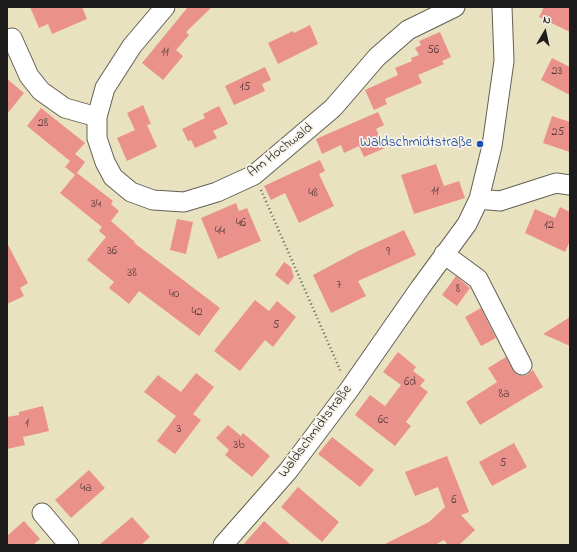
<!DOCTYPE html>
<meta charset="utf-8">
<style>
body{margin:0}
#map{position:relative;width:577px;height:552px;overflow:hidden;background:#e9e2c0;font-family:"Indie Flower",sans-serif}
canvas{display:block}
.frame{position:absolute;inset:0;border:8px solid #1c1c1c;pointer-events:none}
.north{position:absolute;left:525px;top:12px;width:40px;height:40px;-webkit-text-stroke:3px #f7f3e8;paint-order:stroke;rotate:9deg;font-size:11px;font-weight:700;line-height:16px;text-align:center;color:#1c1c1c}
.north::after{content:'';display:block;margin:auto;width:14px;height:18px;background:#1c1c1c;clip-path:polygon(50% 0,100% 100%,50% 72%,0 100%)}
</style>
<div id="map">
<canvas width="577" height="552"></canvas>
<div class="frame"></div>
<div class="north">N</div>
</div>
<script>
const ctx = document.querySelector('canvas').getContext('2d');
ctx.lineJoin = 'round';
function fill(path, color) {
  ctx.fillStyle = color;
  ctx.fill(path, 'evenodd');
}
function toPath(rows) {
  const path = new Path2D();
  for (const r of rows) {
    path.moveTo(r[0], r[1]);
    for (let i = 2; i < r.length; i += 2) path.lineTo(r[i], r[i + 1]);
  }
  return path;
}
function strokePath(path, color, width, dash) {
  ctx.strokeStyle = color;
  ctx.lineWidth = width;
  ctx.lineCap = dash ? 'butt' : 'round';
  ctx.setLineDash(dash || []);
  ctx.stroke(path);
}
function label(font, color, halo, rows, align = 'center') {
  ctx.font = font + ' "Indie Flower",sans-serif';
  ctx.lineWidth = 3.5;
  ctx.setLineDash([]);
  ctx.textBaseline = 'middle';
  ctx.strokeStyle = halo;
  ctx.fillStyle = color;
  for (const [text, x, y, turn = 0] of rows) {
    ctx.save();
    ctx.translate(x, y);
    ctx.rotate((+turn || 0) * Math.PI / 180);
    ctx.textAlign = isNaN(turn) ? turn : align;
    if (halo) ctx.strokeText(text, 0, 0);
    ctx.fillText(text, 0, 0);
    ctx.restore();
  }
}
fill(toPath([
 [30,7,82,7,87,19,52,34,48,24,39,28],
 [188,7,212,7,186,32,189,35,176,50,183,56,163,80,142,63],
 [544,7,570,7,570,32,539,17],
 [310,25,318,44,278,64,268,43,293,31,294,33],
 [440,32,451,57,442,61,444,64,418,75,422,83,385,99,387,104,374,110,365,90,398,75,395,68,412,61,411,58,419,55,415,48,421,45,419,41],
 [552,58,570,67,570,95,541,80],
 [265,67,271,80,262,84,265,91,234,105,225,86],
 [7,79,24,93,7,114],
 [143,105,151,124,147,125,157,147,127,161,117,138,135,130,127,113],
 [219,106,228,124,213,131,217,138,195,148,191,140,188,141,182,129,205,118,203,114],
 [41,108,85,143,75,154,85,162,77,173,113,201,111,204,119,211,111,221,136,243,133,242,220,308,199,336,139,291,129,304,109,288,114,282,87,260,106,237,99,231,102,227,60,193,75,175,65,167,70,161,27,126],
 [378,112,384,125,376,129,385,148,364,157,359,146,344,153,341,145,322,154,316,139],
 [552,116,570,122,570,152,543,143],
 [320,160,325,171,319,174,334,206,299,223,285,193,271,200,264,186],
 [436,164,444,186,459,181,465,198,414,214,401,175],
 [236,203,239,211,247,208,261,241,218,259,201,218],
 [560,207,570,212,570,241,565,252,525,233,535,209,555,218],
 [177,219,193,222,186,254,170,250],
 [404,230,416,255,358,281,366,296,331,313,313,275,360,250],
 [7,243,28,283,20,288,24,296,7,304],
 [284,262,291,267,294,277,288,285,275,275],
 [456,276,470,288,457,306,442,295],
 [255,300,269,311,277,301,296,317,273,347,265,340,240,371,214,351],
 [481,308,496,338,481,346,465,317],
 [570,317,570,346,543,334],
 [398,352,416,367,413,371,425,380,420,386,428,392,406,422,411,426,395,446,355,415,370,395,385,406,401,385,383,372],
 [506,357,516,374,521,376,527,375,533,370,543,387,480,425,466,402,497,382,488,368],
 [196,373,214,387,193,414,201,420,175,454,157,441,176,416,144,392,158,375,181,392],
 [43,406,49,431,23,437,25,445,7,449,7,417,19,415,19,412],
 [228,425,241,436,243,433,270,456,252,477,225,455,229,450,216,438],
 [332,437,374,470,360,487,318,454],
 [514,443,527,467,492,486,479,462],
 [447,456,469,512,461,515,475,530,459,545,448,545,444,540,435,545,383,545,429,522,445,507,438,487,415,496,405,472],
 [89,470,105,488,71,518,55,500],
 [298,487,339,522,322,542,281,507],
 [132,517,150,537,141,545,99,545],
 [24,521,40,539,33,545,7,545,7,536],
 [264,521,291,545,243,545]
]), '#eb918c');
const minor = toPath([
 [165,7,132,46,105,88,97,117,97,138,105,162,113,177,131,192,153,200,184,202,217,192,254,175,333,108,377,57,408,30,455,7],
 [12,38,29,76,41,91,65,108,97,117],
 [479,199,500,201,556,183,570,185],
 [444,254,478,279,522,365],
 [42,513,69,545],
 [223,545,288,471,349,390,420,288,467,224,479,199,492,146,504,61,502,7]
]);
strokePath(minor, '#646155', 21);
strokePath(toPath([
 [261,190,341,372]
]), '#646155', 2.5, [1, 3]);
strokePath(minor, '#fff', 19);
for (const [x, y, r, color] of [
 [480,144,4,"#1a4fb4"]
]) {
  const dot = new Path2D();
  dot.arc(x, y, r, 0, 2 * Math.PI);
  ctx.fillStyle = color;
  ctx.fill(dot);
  strokePath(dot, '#f7f3e8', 1.5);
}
label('12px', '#503938', null, [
 ["56",433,51],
 ["11",165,53],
 ["23",557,72],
 ["15",245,88],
 ["28",43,124],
 ["25",558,133],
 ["11",435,192],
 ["48",313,194],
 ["34",96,205],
 ["46",241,224],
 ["12",549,226],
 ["44",220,232],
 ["36",112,252],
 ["9",388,253],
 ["38",132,274],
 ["7",339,286],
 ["8",458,290],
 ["40",174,295],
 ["42",197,313],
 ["5",276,326],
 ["6d",410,383],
 ["8a",504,395],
 ["6c",383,421],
 ["1",27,424],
 ["3",179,430],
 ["3b",239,446],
 ["5",503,464],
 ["4a",86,489],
 ["6",454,501]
]);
label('14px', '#164399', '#f7f3e8', [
 ["Waldschmidtstraße",472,144]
], 'right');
label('14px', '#1c1c1c', '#f7f3e8', [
 ["Am Hochwald",281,151,-38],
 ["Waldschmidtstraße",316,432,-53]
]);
</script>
